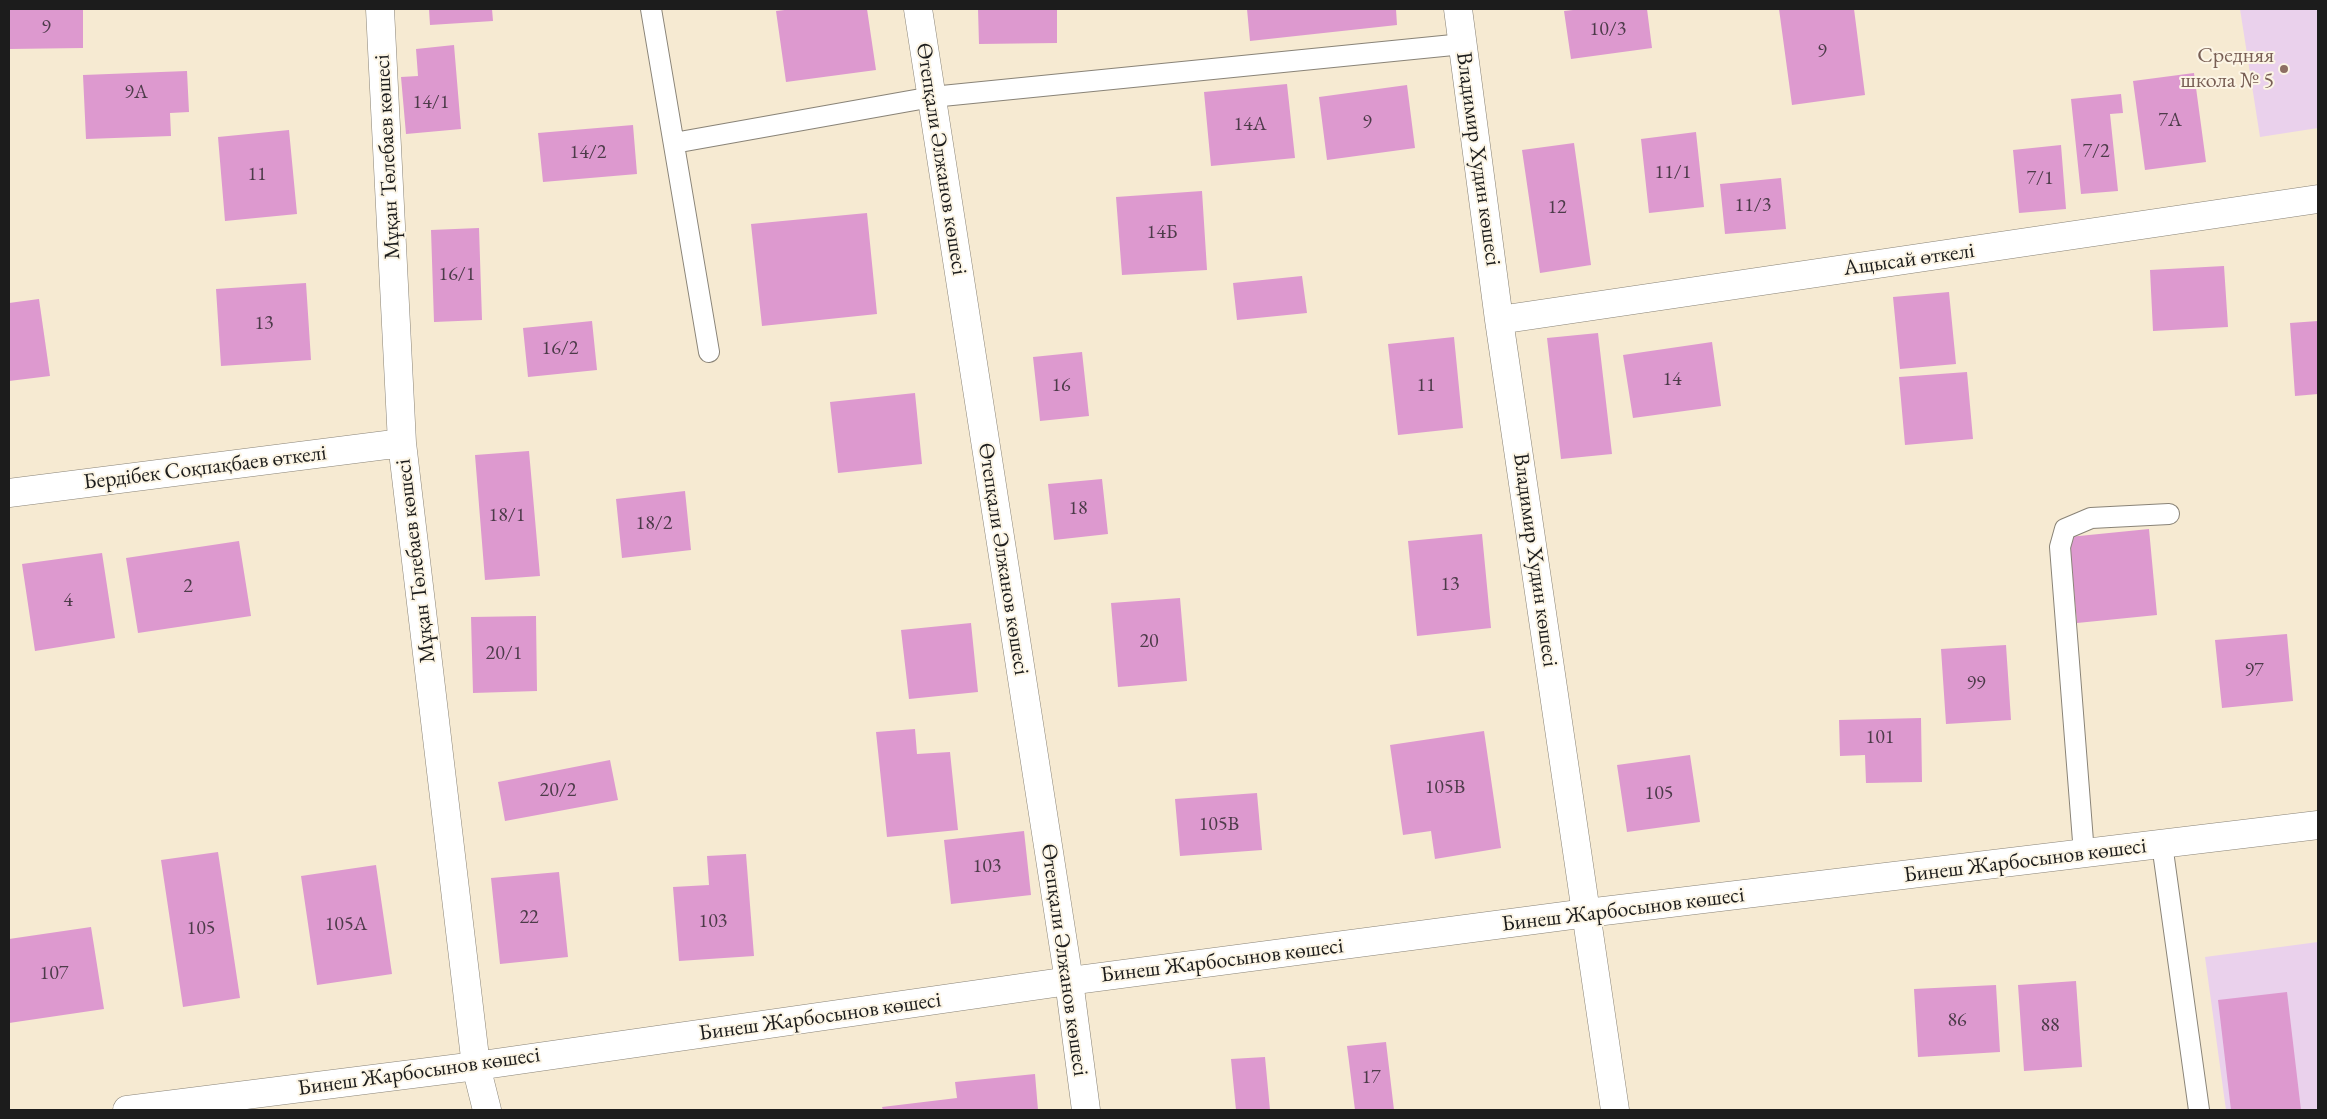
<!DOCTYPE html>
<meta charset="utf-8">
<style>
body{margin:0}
#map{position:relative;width:2327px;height:1119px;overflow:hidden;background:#f6ead2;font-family:"EB Garamond",serif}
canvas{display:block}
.frame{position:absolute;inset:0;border:10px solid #1c1c1c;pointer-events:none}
</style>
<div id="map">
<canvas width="2327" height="1119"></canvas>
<div class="frame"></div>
</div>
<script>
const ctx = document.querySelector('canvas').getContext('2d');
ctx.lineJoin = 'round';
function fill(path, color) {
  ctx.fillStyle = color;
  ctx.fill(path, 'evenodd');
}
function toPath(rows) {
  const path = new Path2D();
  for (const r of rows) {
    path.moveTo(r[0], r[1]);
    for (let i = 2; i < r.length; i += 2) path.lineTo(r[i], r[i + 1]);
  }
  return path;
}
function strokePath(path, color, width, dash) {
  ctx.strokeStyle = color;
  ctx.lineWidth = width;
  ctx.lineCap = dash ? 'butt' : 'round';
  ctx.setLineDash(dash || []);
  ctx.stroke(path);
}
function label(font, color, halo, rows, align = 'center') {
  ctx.font = font + ' "EB Garamond",serif';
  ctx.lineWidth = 4;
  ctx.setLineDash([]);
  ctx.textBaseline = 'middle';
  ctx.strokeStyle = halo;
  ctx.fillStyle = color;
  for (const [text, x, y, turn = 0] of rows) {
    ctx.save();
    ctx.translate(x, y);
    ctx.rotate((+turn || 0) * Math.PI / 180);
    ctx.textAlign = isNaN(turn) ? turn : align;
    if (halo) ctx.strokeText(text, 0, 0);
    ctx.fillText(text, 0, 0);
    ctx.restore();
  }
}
fill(toPath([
 [2240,9,2318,9,2318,128,2260,137],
 [2318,942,2318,1110,2226,1110,2205,957]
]), '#ead1ec');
fill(toPath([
 [9,9,83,9,83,48,9,49],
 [429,9,492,9,493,21,430,25],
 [793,9,867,9,876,70,786,82,776,11],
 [978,9,1057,9,1057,43,979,44],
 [1247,9,1396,9,1397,25,1250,41],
 [1582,9,1647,9,1652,48,1571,59,1564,11],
 [1779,9,1854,9,1865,95,1792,105],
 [454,45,461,129,406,134,401,77,418,76,416,49],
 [187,71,189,112,170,113,171,136,86,139,83,75],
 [2194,73,2206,162,2145,170,2133,81],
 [1287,84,1295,158,1211,166,1204,92],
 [1407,85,1415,148,1327,160,1319,97],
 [2121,94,2123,113,2110,114,2118,191,2081,194,2071,99],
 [633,125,637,174,543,182,538,133],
 [289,130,297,214,225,221,218,137],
 [1696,132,1704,207,1649,213,1641,139],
 [1574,143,1591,265,1540,273,1522,150],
 [2061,145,2066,209,2019,213,2013,150],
 [1781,178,1786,229,1725,234,1720,184],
 [1202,191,1207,270,1122,275,1116,197],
 [867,213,877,314,762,326,751,224],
 [479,228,482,320,434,322,431,230],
 [2224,266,2228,327,2153,331,2150,270],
 [1302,276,1307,313,1237,320,1233,283],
 [306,283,311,360,221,366,216,289],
 [1949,292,1956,364,1900,369,1893,297],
 [39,299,50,376,9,381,9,303],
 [592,321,597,370,528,377,523,328],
 [2318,321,2318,394,2295,396,2290,323],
 [1598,333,1612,454,1561,459,1547,338],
 [1454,337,1463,428,1398,435,1388,344],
 [1712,342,1721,406,1633,418,1623,355],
 [1082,352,1089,416,1040,421,1033,357],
 [1967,372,1973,439,1905,445,1899,377],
 [915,393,922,464,838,473,830,402],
 [529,451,540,576,485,580,475,455],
 [1102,479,1108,534,1054,540,1048,484],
 [685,491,691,550,622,558,616,499],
 [2149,529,2157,615,2077,623,2069,537],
 [1482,534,1491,628,1417,636,1408,541],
 [239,541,251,616,138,633,126,558],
 [102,553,115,638,35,651,22,564],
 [1180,598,1187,681,1118,687,1111,603],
 [536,616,537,691,473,693,471,617],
 [971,623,978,692,909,699,901,630],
 [2287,634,2293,701,2222,708,2215,640],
 [2006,645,2011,720,1946,724,1941,649],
 [1921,718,1922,782,1866,783,1865,755,1840,756,1839,720],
 [915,729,917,754,950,752,958,830,887,837,876,732],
 [1484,731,1501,848,1435,859,1431,831,1403,835,1390,745],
 [1690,755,1700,822,1627,832,1617,765],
 [610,760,618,800,505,821,498,782],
 [1257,793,1262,850,1180,856,1175,799],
 [1024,831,1031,895,951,904,944,840],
 [218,852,240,998,183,1007,161,860],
 [746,854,754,956,679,961,673,887,709,885,707,856],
 [376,865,392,974,317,985,301,876],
 [559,872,568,957,500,964,491,878],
 [91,927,104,1009,9,1023,9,939],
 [2076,981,2082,1067,2024,1071,2018,985],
 [1996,985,2000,1052,1918,1057,1914,989],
 [2287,992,2301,1110,2231,1110,2218,1000],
 [1386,1042,1394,1110,1355,1110,1347,1046],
 [1265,1057,1270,1110,1236,1110,1231,1059],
 [1035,1074,1038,1110,883,1110,882,1107,957,1098,955,1082]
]), '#dd99cf');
const service = toPath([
 [651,9,709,352],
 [674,143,932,97,1463,44],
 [2162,844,2199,1110],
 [2084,854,2060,547,2065,529,2091,518,2169,514]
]);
const minor = toPath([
 [380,9,402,443,476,1066,487,1110],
 [918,9,1069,981,1086,1110],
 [1458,9,1499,320,1615,1110],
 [1499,320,2318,199],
 [9,493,402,443]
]);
const tertiary = toPath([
 [127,1110,476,1066,1069,981,1587,913,2318,825]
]);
strokePath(service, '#898377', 22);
strokePath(minor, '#898377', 29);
strokePath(tertiary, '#898377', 29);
strokePath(service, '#fff', 20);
strokePath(minor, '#fff', 28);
strokePath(tertiary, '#fff', 28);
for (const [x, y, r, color] of [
 [2284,69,5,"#8d6e63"]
]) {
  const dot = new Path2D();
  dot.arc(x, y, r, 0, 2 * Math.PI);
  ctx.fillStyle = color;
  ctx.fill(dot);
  strokePath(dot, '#fcf5e5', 2);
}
label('20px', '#4c3b49', null, [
 ["9",46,28],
 ["10/3",1608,30],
 ["9",1822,52],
 ["9А",136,93],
 ["14/1",431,103],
 ["7А",2170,121],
 ["9",1367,123],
 ["14А",1250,125],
 ["7/2",2096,152],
 ["14/2",588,153],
 ["11/1",1673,173],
 ["11",257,175],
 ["7/1",2040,179],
 ["11/3",1753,206],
 ["12",1557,208],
 ["14Б",1162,233],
 ["16/1",457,275],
 ["13",264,324],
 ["16/2",560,349],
 ["14",1672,380],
 ["16",1061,386],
 ["11",1426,386],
 ["18",1078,509],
 ["18/1",507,516],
 ["18/2",654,524],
 ["13",1450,585],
 ["2",188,587],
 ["4",68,601],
 ["20",1149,642],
 ["20/1",504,654],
 ["97",2254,671],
 ["99",1976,684],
 ["101",1880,738],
 ["105В",1445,788],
 ["20/2",558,791],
 ["105",1659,794],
 ["105В",1219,825],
 ["103",987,867],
 ["22",529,918],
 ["103",713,922],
 ["105А",346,925],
 ["105",201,929],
 ["107",54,974],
 ["86",1957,1021],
 ["88",2050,1026],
 ["17",1371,1078]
]);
label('22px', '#785e54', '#fcf5e5', [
 ["Средняя",2274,56],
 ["школа № 5",2274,81]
], 'right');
label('22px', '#1c1c1c', '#fcf5e5', [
 ["Мұқан Төлебаев көшесі",388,157,-93],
 ["Өтепқали Әлжанов көшесі",941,159,81],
 ["Владимир Худин көшесі",1478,159,82],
 ["Ащысай өткелі",1909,260,-8],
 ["Бердібек Соқпақбаев өткелі",205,468,-7],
 ["Өтепқали Әлжанов көшесі",1003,559,81],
 ["Владимир Худин көшесі",1535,560,82],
 ["Мұқан Төлебаев көшесі",416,561,-97],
 ["Бинеш Жарбосынов көшесі",2025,861,-7],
 ["Бинеш Жарбосынов көшесі",1623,910,-7],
 ["Өтепқали Әлжанов көшесі",1064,960,82],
 ["Бинеш Жарбосынов көшесі",1222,961,-7],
 ["Бинеш Жарбосынов көшесі",820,1017,-8],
 ["Бинеш Жарбосынов көшесі",419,1072,-8]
]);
</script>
